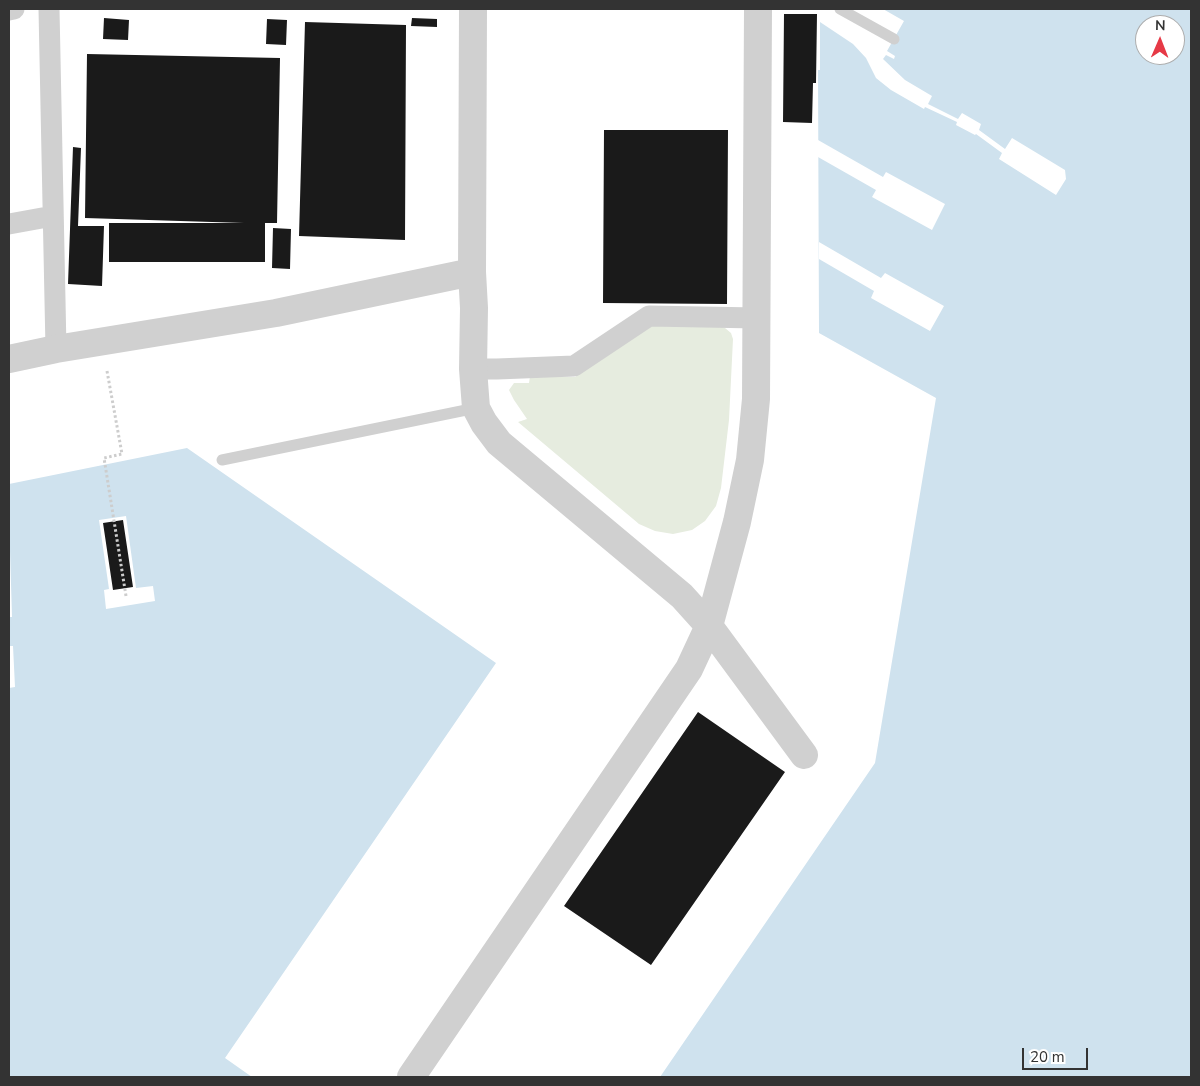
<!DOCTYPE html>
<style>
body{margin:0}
#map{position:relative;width:1200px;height:1086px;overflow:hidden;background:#fff;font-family:"Nunito Sans",sans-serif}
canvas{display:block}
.frame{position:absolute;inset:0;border:10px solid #333;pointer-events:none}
.north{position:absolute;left:1135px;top:15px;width:50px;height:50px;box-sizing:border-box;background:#fff;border:1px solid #adadad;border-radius:50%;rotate:1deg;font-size:14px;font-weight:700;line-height:20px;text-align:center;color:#333}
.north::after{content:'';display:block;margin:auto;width:18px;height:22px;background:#e63946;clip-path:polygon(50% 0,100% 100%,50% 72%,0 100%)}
.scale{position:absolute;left:1022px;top:1048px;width:66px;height:22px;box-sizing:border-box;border:2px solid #333;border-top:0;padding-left:6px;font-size:15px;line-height:18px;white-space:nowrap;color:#333;-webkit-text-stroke:4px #fff;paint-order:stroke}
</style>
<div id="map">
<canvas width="1200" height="1086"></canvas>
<div class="frame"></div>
<div class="north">N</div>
<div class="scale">20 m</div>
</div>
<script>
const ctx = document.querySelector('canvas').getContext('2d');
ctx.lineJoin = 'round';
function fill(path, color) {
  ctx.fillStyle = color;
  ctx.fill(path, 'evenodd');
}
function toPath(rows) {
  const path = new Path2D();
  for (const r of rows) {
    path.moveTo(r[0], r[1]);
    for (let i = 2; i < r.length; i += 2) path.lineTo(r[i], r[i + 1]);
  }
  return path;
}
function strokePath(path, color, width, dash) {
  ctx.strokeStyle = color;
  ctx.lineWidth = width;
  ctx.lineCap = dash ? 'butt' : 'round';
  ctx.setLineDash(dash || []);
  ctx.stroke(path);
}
fill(toPath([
 [651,325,717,325,725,328,731,333,733,339,729,420,721,488,716,506,705,521,692,530,673,534,655,531,639,524,518,422,527,419,514,400,509,390,514,383,529,383,530,376,575,377]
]), '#e6ecdf');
fill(toPath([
 [883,9,1191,9,1191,1077,660,1077,875,763,936,398,819,333,818,70,820,70,820,22,853,44,866,58,876,78,891,90,924,109,925,107,957,122,956,125,975,135,976,134,1002,153,999,159,1056,195,1066,179,1065,170,1012,138,1005,149,979,130,981,124,962,113,958,119,928,104,932,96,905,80,883,59,886,55,894,59,895,56,887,51,904,21],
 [1145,25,1175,25,1175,55,1145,55],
 [187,448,496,663,225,1058,252,1077,9,1077,9,484]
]), '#cfe2ee');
fill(toPath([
 [818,140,883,177,886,172,945,204,932,230,872,197,876,190,818,157],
 [819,242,881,278,885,273,944,306,930,331,871,298,874,291,819,259],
 [126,516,136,588,153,586,155,601,106,609,104,590,109,589,99,520],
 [9,551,10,551,12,617,9,617],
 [9,646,13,646,15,687,9,688]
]), '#fff');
fill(toPath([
 [784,14,817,14,816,83,813,83,812,123,783,122],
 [104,18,129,20,128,40,103,39],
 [412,18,437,19,437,27,411,26],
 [267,19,287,20,286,45,266,44],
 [305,22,406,25,405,240,299,236],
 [87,54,280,58,277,223,265,223,265,262,109,262,109,223,244,223,85,218],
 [604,130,728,130,727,304,603,303],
 [73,147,81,148,78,226,104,226,102,286,68,284],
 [273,228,291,229,290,269,272,268],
 [123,520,133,587,113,590,103,523],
 [698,712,785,772,651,965,564,906]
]), '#1a1a1a');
strokePath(toPath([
 [107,371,122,454,104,458,126,596]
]), '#cdcdcd', 3, [2.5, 2.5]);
strokePath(toPath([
 [840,9,894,39],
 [222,460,476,408]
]), '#d0d0d0', 11);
strokePath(toPath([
 [49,9,56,349],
 [9,10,14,9],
 [9,224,53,216],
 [473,369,497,369,574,366,649,316,757,318]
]), '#d0d0d0', 21);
strokePath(toPath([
 [473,9,472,272,474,308,473,369,476,408,484,423,499,443,682,596,709,626,804,755],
 [9,359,56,349,276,313,472,272],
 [411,1077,689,669,709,626,737,522,750,460,756,399,758,9]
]), '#d0d0d0', 28);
</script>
